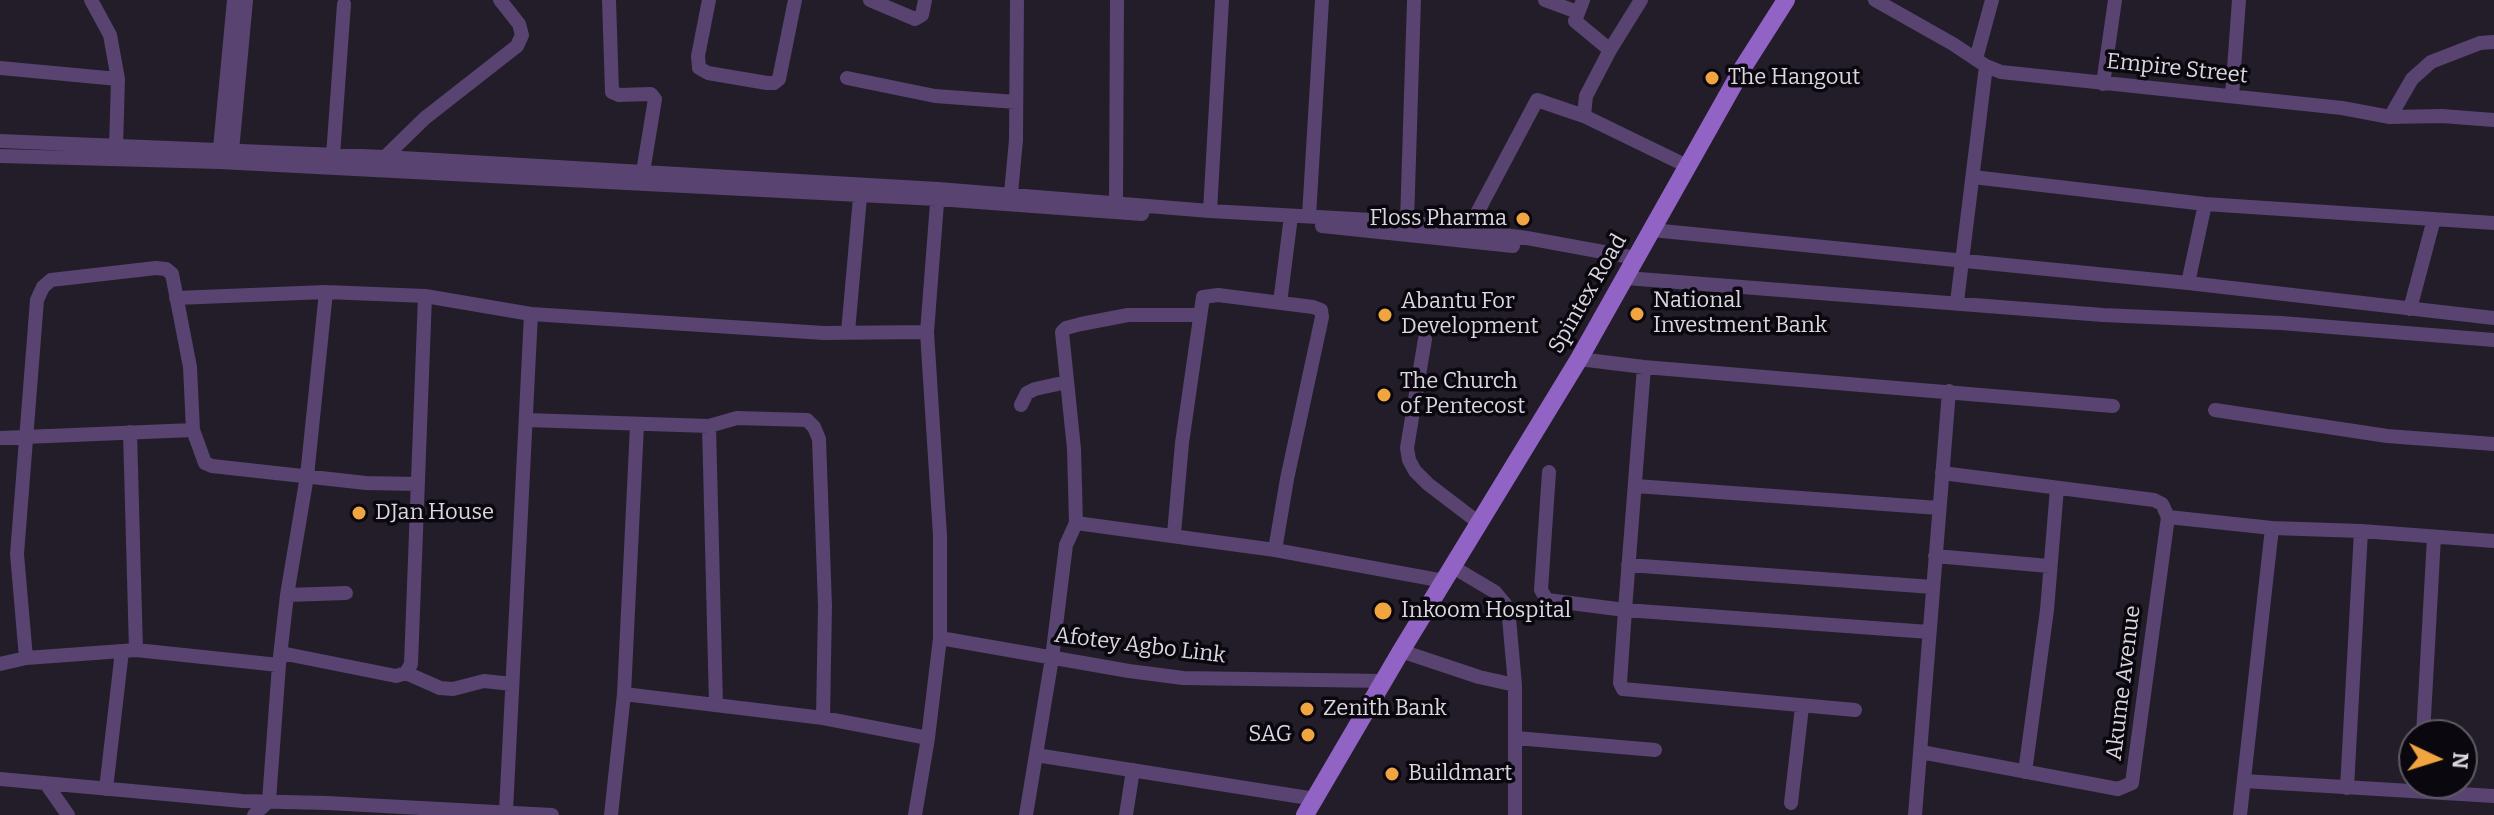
<!DOCTYPE html>
<style>
body{margin:0}
#map{position:relative;width:2494px;height:815px;overflow:hidden;background:#221d29;font-family:Bitter,serif}
canvas{display:block}
.north{position:absolute;left:2398px;top:719px;width:80px;height:80px;box-sizing:border-box;background:#0a080e;border:2px solid #5e5b62;border-radius:50%;rotate:94deg;font-size:22px;font-weight:700;line-height:32px;text-align:center;color:#dbd7e0}
.north::after{content:'';display:block;margin:auto;width:28px;height:36px;background:#f1a540;clip-path:polygon(50% 0,100% 100%,50% 72%,0 100%)}
</style>
<div id="map">
<canvas width="2494" height="815"></canvas>
<div class="north">N</div>
</div>
<script>
const ctx = document.querySelector('canvas').getContext('2d');
ctx.lineJoin = 'round';
function toPath(rows) {
  const path = new Path2D();
  for (const r of rows) {
    path.moveTo(r[0], r[1]);
    for (let i = 2; i < r.length; i += 2) path.lineTo(r[i], r[i + 1]);
  }
  return path;
}
function strokePath(path, color, width, dash) {
  ctx.strokeStyle = color;
  ctx.lineWidth = width;
  ctx.lineCap = dash ? 'butt' : 'round';
  ctx.setLineDash(dash || []);
  ctx.stroke(path);
}
function label(font, color, halo, rows, align = 'center') {
  ctx.font = font + ' Bitter,serif';
  ctx.lineWidth = 7;
  ctx.setLineDash([]);
  ctx.textBaseline = 'middle';
  ctx.strokeStyle = halo;
  ctx.fillStyle = color;
  for (const [text, x, y, turn = 0] of rows) {
    ctx.save();
    ctx.translate(x, y);
    ctx.rotate((+turn || 0) * Math.PI / 180);
    ctx.textAlign = isNaN(turn) ? turn : align;
    if (halo) ctx.strokeText(text, 0, 0);
    ctx.fillText(text, 0, 0);
    ctx.restore();
  }
}
strokePath(toPath([
 [91,0,110,35,118,79,116,147],
 [609,0,612,92,619,95,651,94,655,99,643,172],
 [709,0,698,56,699,68,708,73,767,83,774,83,779,79,795,0],
 [870,0,915,19,922,15,925,0],
 [1545,0,1577,12],
 [1583,0,1575,21,1610,50],
 [1641,0,1610,50,1586,96,1584,116,1687,166],
 [1875,0,1953,44,1986,66,2001,72,2342,108,2390,117,2442,116,2494,120],
 [1976,59,1992,0],
 [0,68,118,79],
 [847,78,935,96,1016,102],
 [2103,84,2115,0],
 [2232,96,2239,0],
 [2390,117,2412,79,2431,62,2480,43,2494,42],
 [0,141,385,157,643,172,938,189,1210,211,1407,222,1527,238,1636,258],
 [0,156,219,162,937,199,1142,214],
 [333,156,344,4],
 [385,157,425,118,517,46,522,35,519,24,500,0],
 [219,159,234,0],
 [231,162,246,0],
 [1973,177,2205,204,2494,223],
 [1116,203,1117,0],
 [1010,204,1016,140,1017,0],
 [1210,211,1222,0],
 [1309,216,1322,0],
 [1407,222,1414,0],
 [1322,226,1513,246],
 [1468,230,1537,100,1584,116],
 [1652,230,2188,283,2494,318],
 [1626,278,2103,315,2281,323,2494,340],
 [2188,283,2205,204],
 [176,298,326,292,425,296,531,314,824,333,927,332],
 [1957,302,1986,66],
 [1280,303,1290,224],
 [2410,309,2434,219],
 [848,332,860,197],
 [1425,339,1407,448,1409,460,1415,471,1428,484,1479,523],
 [1579,359,1644,367,2113,406],
 [1644,367,1625,610,1620,683,1623,689,1855,710],
 [1021,405,1027,393,1035,389,1067,382],
 [2215,410,2387,436,2494,444],
 [526,420,709,426,737,418,807,420,814,427,819,439,825,606,823,718],
 [709,426,716,705],
 [130,432,136,650],
 [0,438,193,430],
 [1549,472,1541,590,1547,600,1625,610,1929,632],
 [1942,473,2154,500,2162,504,2168,517],
 [1636,486,1939,508],
 [2168,517,2272,528,2361,531,2494,541],
 [1076,523,1275,550,1444,581],
 [1174,534,1182,443,1203,297,1218,295,1313,307,1321,310,1322,317,1287,479,1275,550],
 [1935,556,2049,566],
 [1628,565,1933,587],
 [1453,567,1495,592,1505,604,1509,618,1515,685,1515,815],
 [287,595,346,593],
 [940,638,1129,671,1183,678,1384,681],
 [1401,651,1479,677,1515,685],
 [281,653,396,676,406,673,411,664,425,296],
 [26,658,17,554,37,300,43,287,51,280,156,268,166,269,172,274,190,367,193,430,205,463,212,466,366,483,417,484],
 [0,664,26,658,136,650,279,665],
 [406,673,440,688,453,689,484,681,512,684],
 [624,694,823,718,928,738],
 [2423,735,2434,537],
 [1516,738,1655,750],
 [1921,752,2118,789,2132,783,2168,517],
 [1036,755,1315,799],
 [2025,772,2047,610,2057,488],
 [0,779,242,801,327,803,552,815],
 [2244,781,2494,796],
 [47,785,68,815],
 [2347,788,2361,531],
 [106,789,122,651],
 [1791,803,1802,707],
 [506,811,531,314],
 [254,815,269,801,279,665,287,595,307,476,326,292],
 [611,815,624,694,637,425],
 [915,815,928,738,940,638,940,536,927,332,938,190],
 [1026,815,1052,658,1066,545,1076,523,1074,449,1062,332,1066,328,1081,324,1128,315,1199,315],
 [1126,815,1133,770],
 [1915,815,1949,391],
 [2240,815,2272,528]
]), '#584371', 14);
strokePath(toPath([
 [1305,815,1401,651,1579,359,1744,66,1786,0]
]), '#9163c4', 18);
for (const [x, y, r, color] of [
 [1712,78,8,"#f1a540"],
 [1523,219,8,"#f1a540"],
 [1637,314,8,"#f1a540"],
 [1385,315,8,"#f1a540"],
 [1384,395,8,"#f1a540"],
 [359,513,8,"#f1a540"],
 [1383,611,10,"#f1a540"],
 [1307,709,8,"#f1a540"],
 [1308,735,8,"#f1a540"],
 [1392,774,8,"#f1a540"]
]) {
  const dot = new Path2D();
  dot.arc(x, y, r, 0, 2 * Math.PI);
  ctx.fillStyle = color;
  ctx.fill(dot);
  strokePath(dot, '#0a080e', 3);
}
label('22px', '#dbd7e0', '#0a080e', [
 ["Empire Street",2177,69,6],
 ["Spintex Road",1588,294,-60],
 ["Afotey Agbo Link",1140,646,7],
 ["Akume Avenue",2124,683,-83]
]);
label('22px', '#dbd7e0', '#0a080e', [
 ["The Hangout",1728,78],
 ["Floss Pharma",1507,219,"right"],
 ["National",1653,301],
 ["Investment Bank",1653,326],
 ["Abantu For",1401,302],
 ["Development",1401,327],
 ["The Church",1400,382],
 ["of Pentecost",1400,407],
 ["DJan House",375,513],
 ["Inkoom Hospital",1401,611],
 ["Zenith Bank",1323,709],
 ["SAG",1292,735,"right"],
 ["Buildmart",1408,774]
], 'left');
</script>
